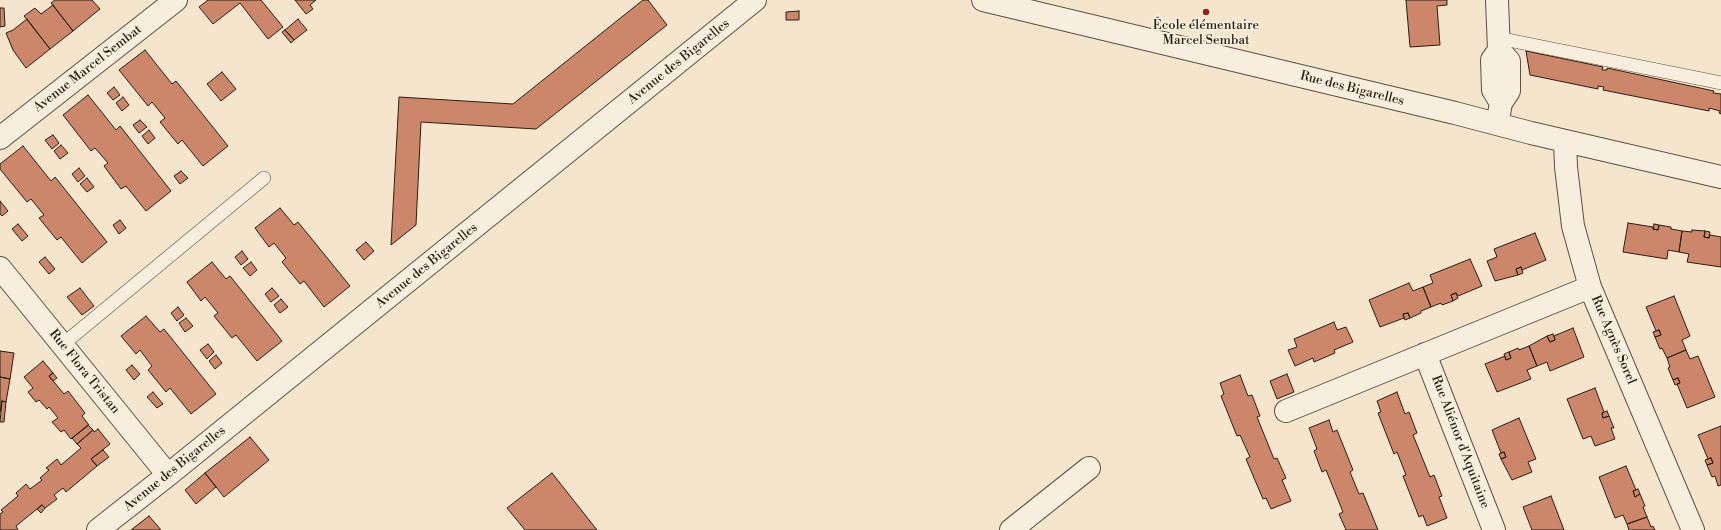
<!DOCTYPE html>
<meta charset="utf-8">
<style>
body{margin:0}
canvas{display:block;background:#f5e5cc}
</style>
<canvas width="1721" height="530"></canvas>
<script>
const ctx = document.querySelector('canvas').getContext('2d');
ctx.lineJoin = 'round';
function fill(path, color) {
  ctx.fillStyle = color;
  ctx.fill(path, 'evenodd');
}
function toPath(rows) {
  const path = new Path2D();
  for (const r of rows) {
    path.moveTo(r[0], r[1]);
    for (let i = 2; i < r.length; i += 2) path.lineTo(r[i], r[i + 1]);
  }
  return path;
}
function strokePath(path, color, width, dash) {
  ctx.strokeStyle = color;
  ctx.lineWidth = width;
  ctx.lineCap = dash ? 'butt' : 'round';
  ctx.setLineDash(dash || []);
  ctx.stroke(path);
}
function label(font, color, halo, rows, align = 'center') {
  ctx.font = font + ' "Libre Bodoni",serif';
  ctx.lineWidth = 3.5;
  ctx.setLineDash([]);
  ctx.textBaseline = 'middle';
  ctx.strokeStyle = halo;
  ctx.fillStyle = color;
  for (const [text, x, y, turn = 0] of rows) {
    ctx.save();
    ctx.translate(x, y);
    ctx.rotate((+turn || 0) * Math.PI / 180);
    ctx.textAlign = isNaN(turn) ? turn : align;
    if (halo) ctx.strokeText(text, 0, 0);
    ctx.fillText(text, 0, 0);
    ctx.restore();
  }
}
const building = toPath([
 [55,0,92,0,100,9,73,31,51,3,55,0],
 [208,0,261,0,283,27,268,39,240,3,213,24,199,7,208,0],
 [295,0,316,0,310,5,313,9,306,14,295,0],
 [643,0,648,0,667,25,536,129,421,122,416,225,391,245,399,97,513,104,643,0],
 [1406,0,1447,0,1447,5,1437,6,1440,45,1410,47,1406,0],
 [53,5,73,31,50,49,24,16,35,8,41,14,53,5],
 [0,8,4,8,5,26,0,27,0,8],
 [799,11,799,20,786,20,786,12,799,11],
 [27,19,50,49,26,68,13,50,6,33,13,30,27,19],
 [298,19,307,30,294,40,285,30,298,19],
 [285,30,294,40,291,43,282,32,285,30],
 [145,50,172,84,176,81,228,146,203,166,182,140,178,144,160,122,165,118,152,102,148,106,119,70,145,50],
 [1526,51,1603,67,1602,70,1607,70,1607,68,1714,91,1713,93,1721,94,1721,114,1719,113,1720,111,1709,108,1709,111,1603,90,1604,87,1598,86,1598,89,1530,75,1526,51],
 [222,72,236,89,221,101,207,84,222,72],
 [114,87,120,95,113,100,107,93,114,87],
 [88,95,116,130,120,126,171,191,146,211,126,186,121,189,104,166,108,163,95,148,91,151,63,115,88,95],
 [123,97,129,105,122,111,116,103,123,97],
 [140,120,147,127,139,133,133,125,140,120],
 [149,130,155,138,148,144,142,136,149,130],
 [53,135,59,143,52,149,45,140,53,135],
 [61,145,68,153,60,159,54,151,61,145],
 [23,146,51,181,55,177,107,242,82,263,61,237,57,240,39,218,44,215,31,199,27,202,0,169,0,164,23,146],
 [79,168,85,176,78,182,72,174,79,168],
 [181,171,188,178,180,184,174,176,181,171],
 [87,178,94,187,87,192,80,184,87,178],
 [0,201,8,211,2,216,0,214,0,201],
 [280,208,294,225,298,222,350,286,324,307,304,281,300,284,282,262,286,258,274,243,269,247,255,228,280,208],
 [120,220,126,228,119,234,113,225,120,220],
 [1628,223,1653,227,1653,229,1658,230,1659,225,1671,227,1671,229,1682,231,1679,252,1668,250,1667,259,1623,252,1628,223],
 [18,224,28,236,22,241,12,229,18,224],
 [1654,224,1659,225,1658,230,1653,229,1654,224],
 [1692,230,1705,231,1704,237,1709,238,1710,235,1721,237,1721,267,1687,262,1689,254,1679,252,1682,231,1692,232,1692,230],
 [1705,231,1710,232,1709,238,1704,237,1705,231],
 [1535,233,1546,260,1522,270,1521,267,1516,269,1518,275,1495,281,1487,261,1497,257,1494,249,1535,233],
 [366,242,374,251,364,260,356,250,366,242],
 [242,251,248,259,241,265,235,257,242,251],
 [45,257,55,269,49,274,39,262,45,257],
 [1470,259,1482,286,1458,296,1456,293,1451,295,1453,301,1442,305,1441,303,1431,307,1423,287,1433,283,1430,275,1470,259],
 [212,262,226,279,230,276,282,341,257,361,236,335,232,338,214,316,218,313,205,297,201,301,187,282,212,262],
 [251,262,257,270,250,276,243,268,251,262],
 [1521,267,1523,273,1518,275,1516,269,1521,267],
 [1409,283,1413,291,1423,287,1431,307,1421,311,1421,313,1410,318,1408,313,1403,314,1404,318,1380,327,1369,300,1409,283],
 [80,288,94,306,82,315,67,297,80,288],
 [272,288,279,296,271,302,265,294,272,288],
 [1456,293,1458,298,1453,301,1451,295,1456,293],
 [1674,296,1690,336,1682,340,1686,350,1667,358,1662,348,1660,349,1655,337,1661,335,1659,330,1656,331,1646,307,1674,296],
 [281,299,288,307,280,313,274,305,281,299],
 [178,307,184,315,177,321,171,313,178,307],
 [1408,313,1410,318,1405,320,1403,314,1408,313],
 [146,316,160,332,164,329,216,394,191,414,170,388,166,392,148,370,152,366,140,350,136,354,121,336,146,316],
 [186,318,193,326,185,332,179,323,186,318],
 [1334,322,1337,330,1346,327,1353,342,1334,350,1335,353,1314,362,1313,358,1295,366,1288,350,1297,347,1294,339,1334,322],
 [1573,328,1584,357,1550,371,1547,362,1537,366,1529,346,1547,336,1550,342,1555,340,1554,336,1573,328],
 [1659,330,1661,335,1655,337,1653,332,1659,330],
 [1553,334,1555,340,1550,342,1547,336,1553,334],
 [208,344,214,352,207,359,200,350,208,344],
 [1529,346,1537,366,1527,370,1531,379,1497,392,1485,364,1505,356,1506,360,1511,358,1509,352,1518,348,1519,350,1529,346],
 [1686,350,1690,359,1698,356,1715,397,1687,408,1677,384,1680,383,1678,378,1673,380,1668,368,1670,367,1667,358,1686,350],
 [0,351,14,353,10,379,0,377,0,351],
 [1509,352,1511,358,1506,360,1504,354,1509,352],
 [216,355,222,363,215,369,209,361,216,355],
 [43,361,53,373,49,376,64,394,68,391,85,413,82,416,89,425,71,439,64,430,61,432,52,422,58,418,49,407,47,409,39,400,36,402,28,392,33,388,24,377,43,361],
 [132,365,140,374,134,380,126,370,132,365],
 [53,373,57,378,53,381,49,376,53,373],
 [1287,374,1294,392,1277,399,1270,381,1287,374],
 [1240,375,1248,396,1252,395,1260,416,1257,417,1274,459,1277,458,1286,478,1282,480,1291,501,1271,509,1266,498,1263,499,1246,459,1250,457,1240,435,1237,436,1221,396,1224,394,1220,383,1240,375],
 [0,377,10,379,6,402,2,401,0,412,0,377],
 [1678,378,1680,383,1675,385,1673,380,1678,378],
 [1595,388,1604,412,1602,413,1603,418,1609,416,1614,428,1611,428,1615,439,1595,446,1591,436,1583,439,1567,399,1595,388],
 [153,392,163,404,157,408,147,397,153,392],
 [1397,392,1405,414,1409,412,1417,433,1413,435,1430,477,1434,475,1442,496,1439,497,1447,518,1427,526,1423,515,1419,517,1403,476,1406,475,1397,452,1394,454,1378,413,1381,412,1377,401,1397,392],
 [2,401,6,402,4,422,0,422,2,401],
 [1607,411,1609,416,1603,418,1602,413,1607,411],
 [1519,418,1536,459,1528,462,1532,472,1512,480,1501,459,1506,457,1504,452,1501,453,1492,430,1519,418],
 [1329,420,1333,432,1337,430,1353,470,1350,472,1359,494,1363,493,1378,530,1346,530,1339,514,1343,512,1326,470,1322,472,1314,451,1317,449,1309,428,1329,420],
 [88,425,93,430,77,444,72,438,88,425],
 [1721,426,1721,485,1718,486,1715,476,1712,477,1707,465,1713,463,1711,458,1708,459,1698,435,1721,426],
 [98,429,110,444,91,459,97,466,66,492,63,488,54,495,57,499,45,508,42,505,16,526,18,530,0,530,0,514,3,512,1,510,18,496,16,493,26,484,30,489,42,480,40,478,49,470,46,468,57,459,61,465,81,448,77,444,93,430,94,432,98,429],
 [250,437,269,460,224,497,205,473,250,437],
 [103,450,109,457,97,466,91,459,103,450],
 [1504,452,1506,457,1501,459,1499,454,1504,452],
 [1711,458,1713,463,1707,465,1705,460,1711,458],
 [1626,466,1636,490,1633,491,1635,497,1640,494,1645,506,1643,507,1647,517,1627,524,1623,515,1615,518,1599,477,1626,466],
 [205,473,216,487,196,504,185,490,205,473],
 [552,473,597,530,525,530,507,508,552,473],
 [1638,489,1640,494,1635,497,1633,491,1638,489],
 [1551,496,1564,530,1532,530,1523,507,1551,496],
 [42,505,45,508,41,513,37,509,42,505],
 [149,516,161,530,131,530,149,516],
 [1647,517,1651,527,1653,526,1655,530,1629,530,1627,524,1647,517]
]);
fill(building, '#cc8669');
strokePath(building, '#2a1f13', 1);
const lane = toPath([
 [1498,38,1721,83],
 [62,345,264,178]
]);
const street = toPath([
 [983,0,1455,113,1531,133,1721,177],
 [1497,0,1499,50,1492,60,1493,90,1501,103],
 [1499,50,1509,61,1509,91,1501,103,1499,114],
 [0,138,176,0],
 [1565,141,1566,167,1573,226,1590,287,1693,530],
 [0,268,168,475],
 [1425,354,1494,530],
 [1286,411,1590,287],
 [98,530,168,475,755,0],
 [1011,530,1089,468]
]);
strokePath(lane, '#5d5041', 14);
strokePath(street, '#5d5041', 24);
strokePath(lane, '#f8eede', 13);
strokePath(street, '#f8eede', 22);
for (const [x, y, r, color] of [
 [1206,12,4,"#8f2418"]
]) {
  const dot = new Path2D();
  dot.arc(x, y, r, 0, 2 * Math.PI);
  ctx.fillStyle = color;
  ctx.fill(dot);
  strokePath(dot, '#f8eede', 1.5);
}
label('13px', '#2a1f13', '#f8eede', [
 ["École élémentaire",1206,26],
 ["Marcel Sembat",1206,41]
]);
label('13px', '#2a1f13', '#f8eede', [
 ["Avenue des Bigarelles",679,62,-39],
 ["Avenue Marcel Sembat",88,69,-38],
 ["Rue des Bigarelles",1352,89,14],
 ["Avenue des Bigarelles",427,266,-39],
 ["Rue Agnès Sorel",1613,340,67],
 ["Rue Flora Tristan",84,372,51],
 ["Rue Aliénor d'Aquitaine",1460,442,69],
 ["Avenue des Bigarelles",175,469,-39]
]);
</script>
